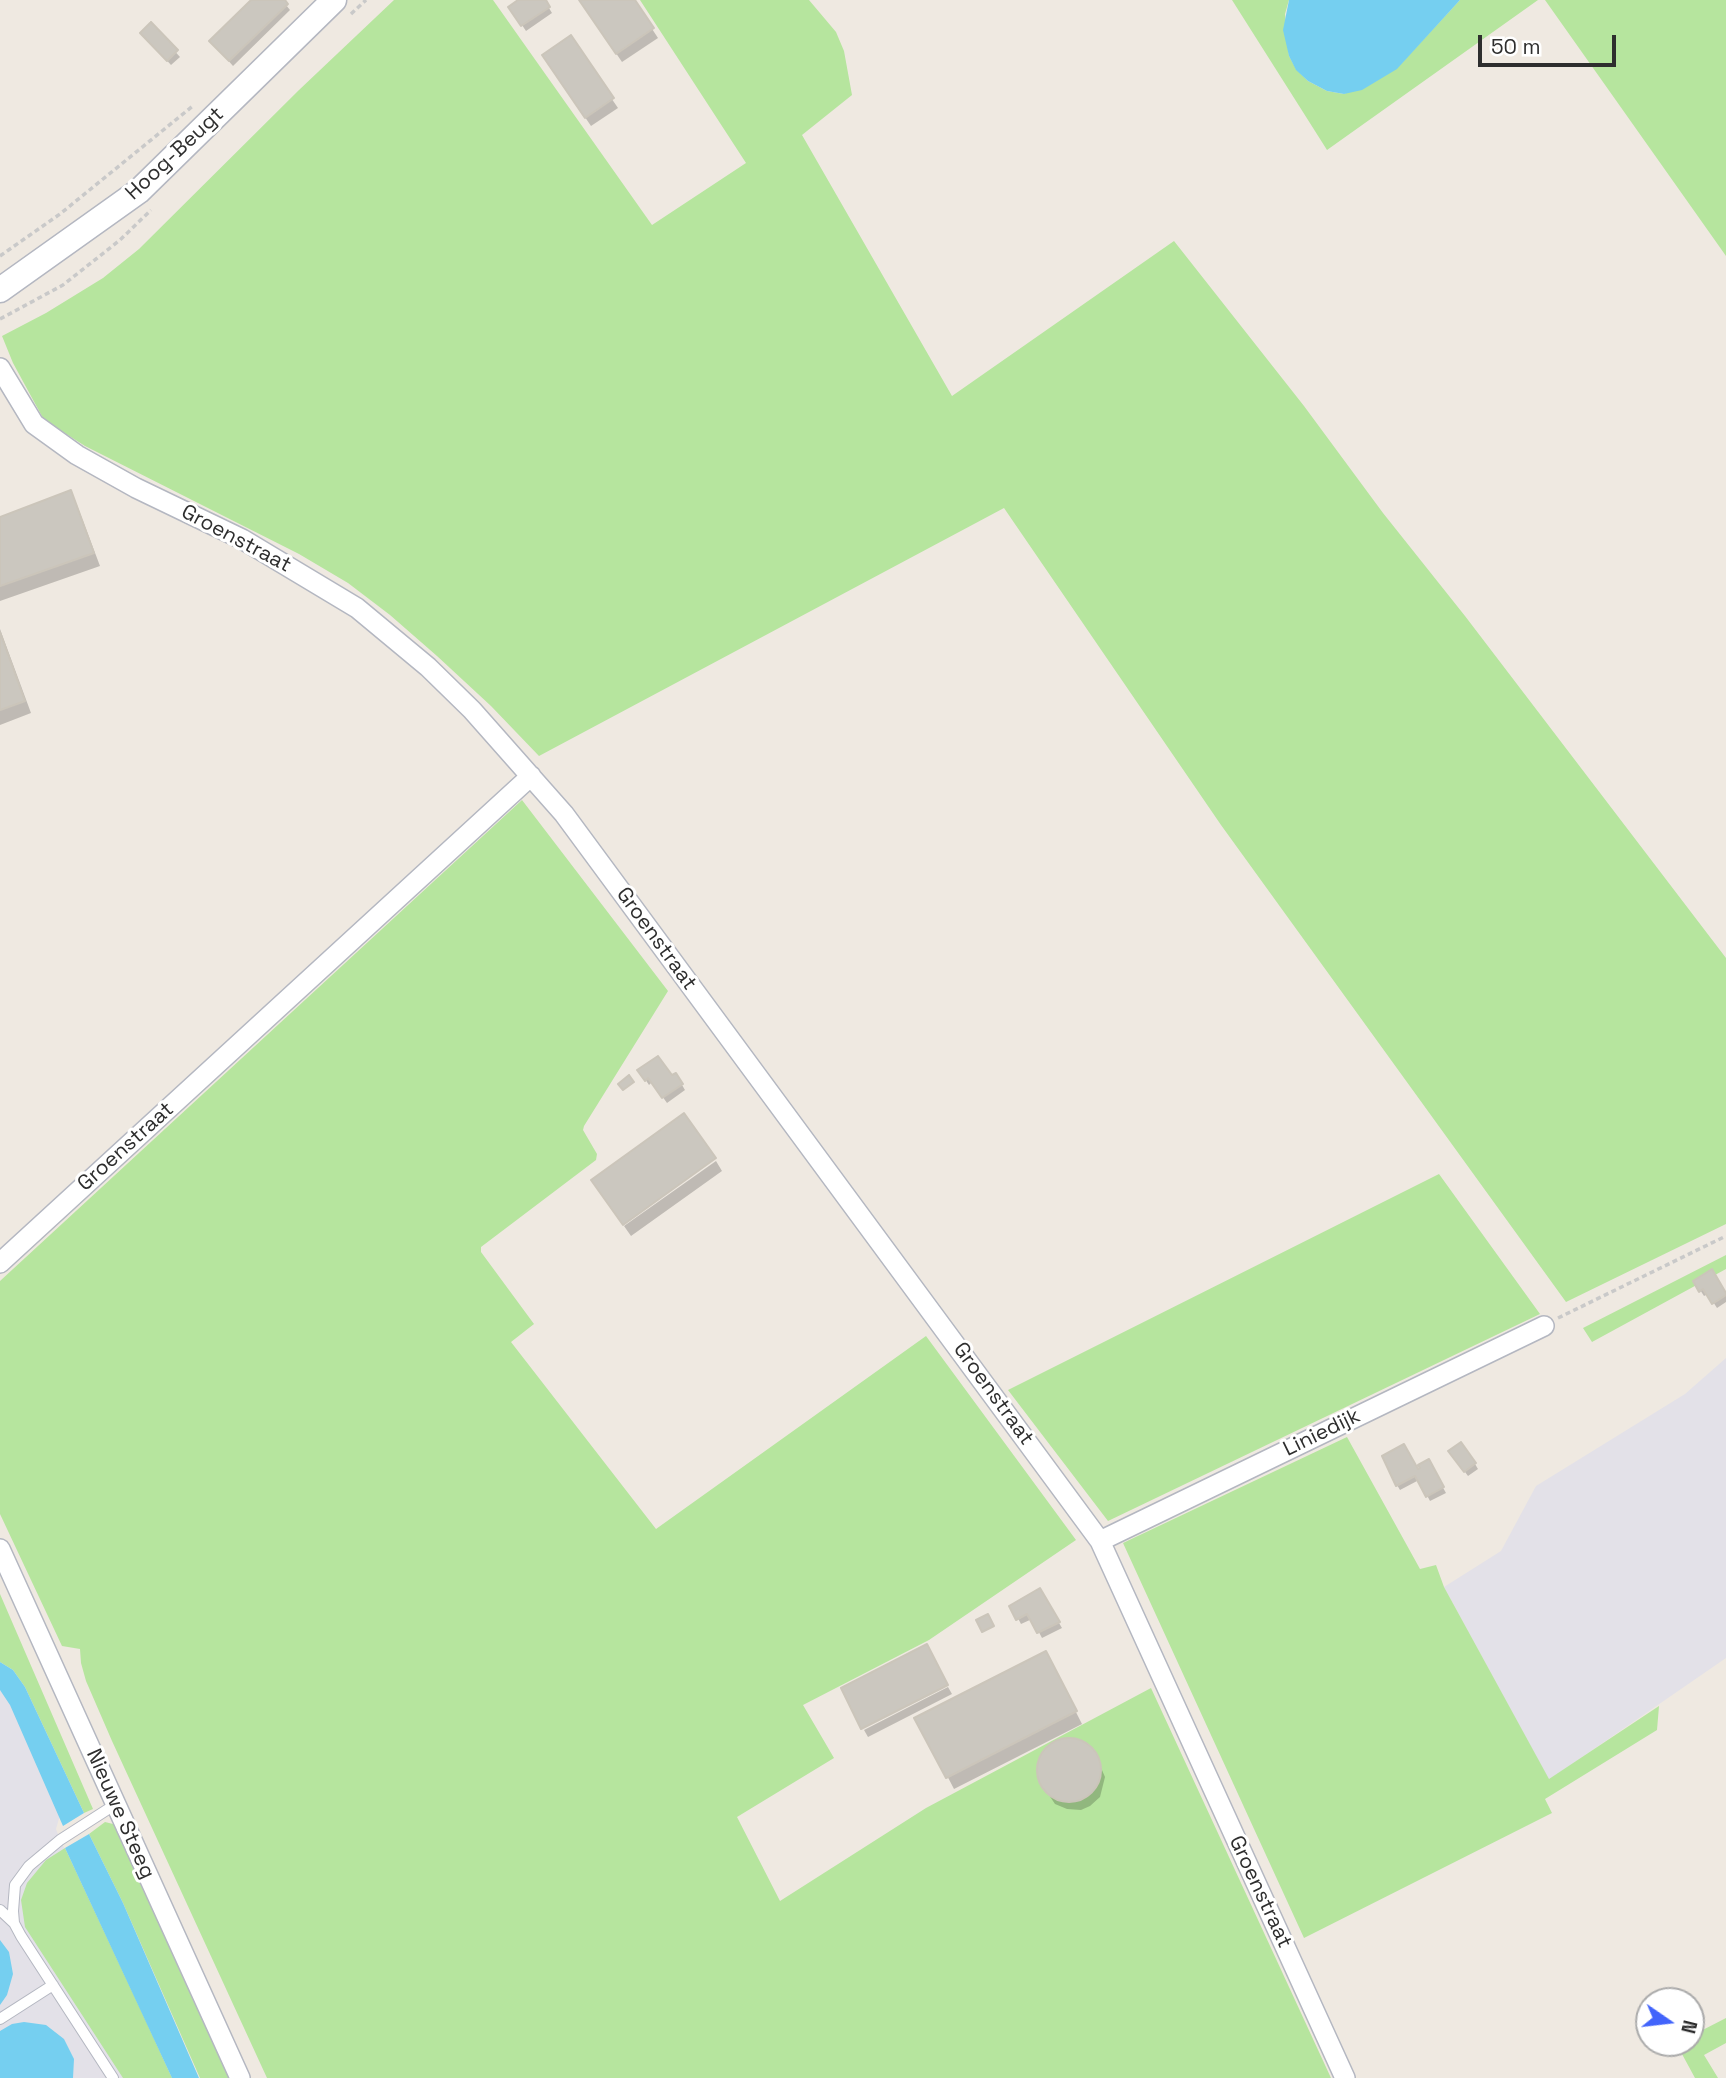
<!DOCTYPE html>
<style>
body{margin:0}
#map{position:relative;width:1726px;height:2078px;overflow:hidden;background:#efe9e1;font-family:"Space Grotesk",sans-serif}
canvas{display:block}
.north{position:absolute;left:1635px;top:1987px;width:70px;height:70px;box-sizing:border-box;background:#fff;border:2px solid #ababab;border-radius:50%;rotate:104deg;font-size:19px;font-weight:700;line-height:28px;text-align:center;color:#2e2e2e}
.north::after{content:'';display:block;margin:auto;width:24px;height:32px;background:#4264fb;clip-path:polygon(50% 0,100% 100%,50% 72%,0 100%)}
.scale{position:absolute;left:1478px;top:35px;width:138px;height:32px;box-sizing:border-box;border:4px solid #2e2e2e;border-top:0;padding-left:9px;font-size:21px;line-height:24px;white-space:nowrap;color:#2e2e2e;-webkit-text-stroke:5px #fff;paint-order:stroke}
</style>
<div id="map">
<canvas width="1726" height="2078"></canvas>
<div class="north">N</div>
<div class="scale">50 m</div>
</div>
<script>
const ctx = document.querySelector('canvas').getContext('2d');
ctx.lineJoin = 'round';
function fill(path, color) {
  ctx.fillStyle = color;
  ctx.fill(path, 'evenodd');
}
function toPath(rows) {
  const path = new Path2D();
  for (const r of rows) {
    if (r.length === 3) {
      path.moveTo(r[0] + r[2], r[1]);
      path.arc(r[0], r[1], r[2], 0, 2 * Math.PI);
      continue;
    }
    path.moveTo(r[0], r[1]);
    for (let i = 2; i < r.length; i += 2) path.lineTo(r[i], r[i + 1]);
  }
  return path;
}
function strokePath(path, color, width, dash) {
  ctx.strokeStyle = color;
  ctx.lineWidth = width;
  ctx.lineCap = dash ? 'butt' : 'round';
  ctx.setLineDash(dash || []);
  ctx.stroke(path);
}
function label(font, color, halo, rows, align = 'center') {
  ctx.font = font + ' "Space Grotesk",sans-serif';
  ctx.lineWidth = 6;
  ctx.setLineDash([]);
  ctx.textBaseline = 'middle';
  ctx.strokeStyle = halo;
  ctx.fillStyle = color;
  for (const [text, x, y, turn = 0] of rows) {
    ctx.save();
    ctx.translate(x, y);
    ctx.rotate((+turn || 0) * Math.PI / 180);
    ctx.textAlign = isNaN(turn) ? turn : align;
    if (halo) ctx.strokeText(text, 0, 0);
    ctx.fillText(text, 0, 0);
    ctx.restore();
  }
}
fill(toPath([
 [1726,1358,1726,1658,1549,1780,1444,1587,1501,1551,1536,1486,1685,1394],
 [0,1675,63,1805,56,1829,60,1840,186,2078,0,2078]
]), '#e3e1e8');
fill(toPath([
 [394,0,493,0,652,225,746,163,640,0,809,0,836,32,844,51,852,95,802,135,952,396,1174,241,1304,406,1383,513,1465,616,1726,958,1726,1224,1566,1302,1221,825,1004,508,539,756,491,706,437,656,390,615,348,583,299,554,85,446,44,420,13,363,2,336,46,313,103,278,139,249,299,90],
 [1232,0,1289,0,1285,14,1289,56,1296,69,1308,81,1327,91,1344,94,1397,68,1460,0,1538,0,1327,150],
 [1545,0,1726,0,1726,256],
 [522,800,668,991,584,1126,583,1130,597,1154,596,1160,481,1247,481,1252,534,1324,511,1342,656,1529,926,1336,1076,1540,929,1640,803,1705,834,1758,737,1817,780,1901,926,1808,1151,1688,1331,2078,267,2078,112,1741,86,1681,81,1663,80,1649,62,1646,0,1514,0,1281],
 [1439,1174,1540,1314,1108,1521,1008,1390],
 [1726,1255,1726,1269,1592,1342,1583,1328],
 [1347,1437,1420,1569,1436,1565,1444,1587,1549,1779,1659,1706,1657,1730,1545,1799,1552,1813,1304,1938,1123,1543],
 [0,1594,93,1809,84,1813,25,1687,13,1670,0,1662],
 [105,1822,117,1825,234,2078,200,2078,123,1903,89,1834],
 [65,1848,144,2017,172,2078,123,2078,25,1927,21,1900,27,1883,46,1860],
 [1726,2018,1726,2043,1704,2055,1718,2078,1695,2078,1676,2043,1691,2043,1691,2036]
]), '#b6e59e');
fill(toPath([
 [1289,0,1460,0,1397,69,1362,90,1344,94,1327,91,1308,81,1296,70,1289,56,1283,30],
 [0,1662,13,1670,25,1687,84,1813,63,1826,10,1705,0,1690],
 [89,1834,123,1903,199,2078,172,2078,65,1848],
 [0,1940,9,1952,13,1974,7,1995,0,2005],
 [24,2022,46,2025,64,2039,74,2059,73,2078,0,2078,0,2031,12,2024]
]), '#75cff0');
fill(toPath([
 [254,0,282,0,290,10,233,66,211,41],
 [521,0,544,0,552,13,526,31,514,13],
 [580,0,633,0,658,38,622,62],
 [151,25,180,57,171,65,142,33],
 [570,38,618,108,591,126,549,64],
 [70,493,77,505,100,566,0,601,0,519],
 [0,629,31,713,0,725],
 [643,1076,672,1078,682,1085,685,1090,667,1103,652,1082,649,1085],
 [716,1161,722,1171,631,1236,624,1226],
 [1711,1272,1726,1296,1726,1302,1717,1308,1708,1294,1704,1296,1695,1282],
 [1454,1457,1475,1464,1478,1469,1468,1476],
 [1428,1461,1446,1493,1430,1501,1419,1480,1400,1490,1397,1485],
 [1040,1591,1062,1628,1042,1638,1032,1619,1021,1624,1012,1607],
 [1052,1665,1082,1724,954,1789,917,1718],
 [948,1687,952,1694,868,1737,864,1730],
 [1066,1740,1076,1740,1086,1745,1095,1754,1105,1777,1100,1797,1090,1806,1081,1810,1067,1809,1055,1804,1043,1786,1039,1773,1040,1760,1047,1749,1055,1742]
]), '#0003');
const building = toPath([
 [251,0,285,0,288,4,229,61,209,41,251,0],
 [518,0,546,0,550,7,521,26,508,7,518,0],
 [579,0,635,0,654,28,616,54,579,0],
 [151,22,178,50,167,61,140,33,151,22],
 [571,35,614,98,585,118,542,55,571,35],
 [71,490,94,553,0,586,0,517,71,490],
 [0,632,25,701,0,710,0,632],
 [658,1056,672,1075,676,1073,683,1084,662,1098,648,1078,645,1081,637,1070,658,1056],
 [629,1075,634,1082,623,1090,618,1084,629,1075],
 [684,1113,716,1158,623,1225,591,1180,684,1113],
 [1712,1269,1726,1293,1726,1295,1712,1304,1703,1289,1699,1292,1693,1281,1712,1269],
 [1461,1442,1476,1463,1464,1472,1448,1451,1461,1442],
 [1404,1444,1418,1469,1420,1468,1418,1465,1429,1459,1444,1487,1426,1497,1415,1476,1396,1486,1382,1456,1404,1444],
 [1040,1588,1060,1622,1037,1633,1027,1614,1016,1620,1009,1606,1040,1588],
 [988,1614,994,1626,982,1632,976,1620,988,1614],
 [927,1644,948,1685,861,1729,841,1688,927,1644],
 [1046,1651,1077,1711,946,1778,914,1718,1046,1651],
 [1069,1770,32]
]);
fill(building, '#cbc7bf');
strokePath(building, '#cbc5ba', 2);
const service = toPath([
 [0,1910,14,1923],
 [0,2019,53,1985],
 [113,2078,21,1936,14,1923,13,1911,15,1885,29,1866,60,1840,116,1804]
]);
const minor = toPath([
 [0,368,34,424,77,455,136,488,242,539,357,608,428,667,472,710,564,814,1100,1541,1345,2078],
 [0,1263,531,776],
 [1100,1541,1544,1326],
 [0,1549,240,2078]
]);
const tertiary = toPath([
 [0,290,139,191,334,0]
]);
strokePath(service, '#b4b7c1', 12);
strokePath(minor, '#b4b7c1', 22);
strokePath(tertiary, '#b4b7c1', 27);
strokePath(toPath([
 [351,14,366,0],
 [0,256,60,214,194,105],
 [0,319,63,285,120,240,151,210],
 [1558,1318,1726,1236]
]), '#c9c9c9', 3.5, [5, 3.5]);
strokePath(service, '#fff', 10);
strokePath(minor, '#fff', 19);
strokePath(tertiary, '#fff', 24);
label('21px', '#2e2e2e', '#fff', [
 ["Hoog-Beugt",175,154,-43],
 ["Groenstraat",236,539,28],
 ["Groenstraat",656,939,54],
 ["Groenstraat",126,1147,-42],
 ["Groenstraat",993,1394,54],
 ["Liniedijk",1322,1433,-26],
 ["Nieuwe Steeg",120,1814,66],
 ["Groenstraat",1260,1892,65]
]);
</script>
